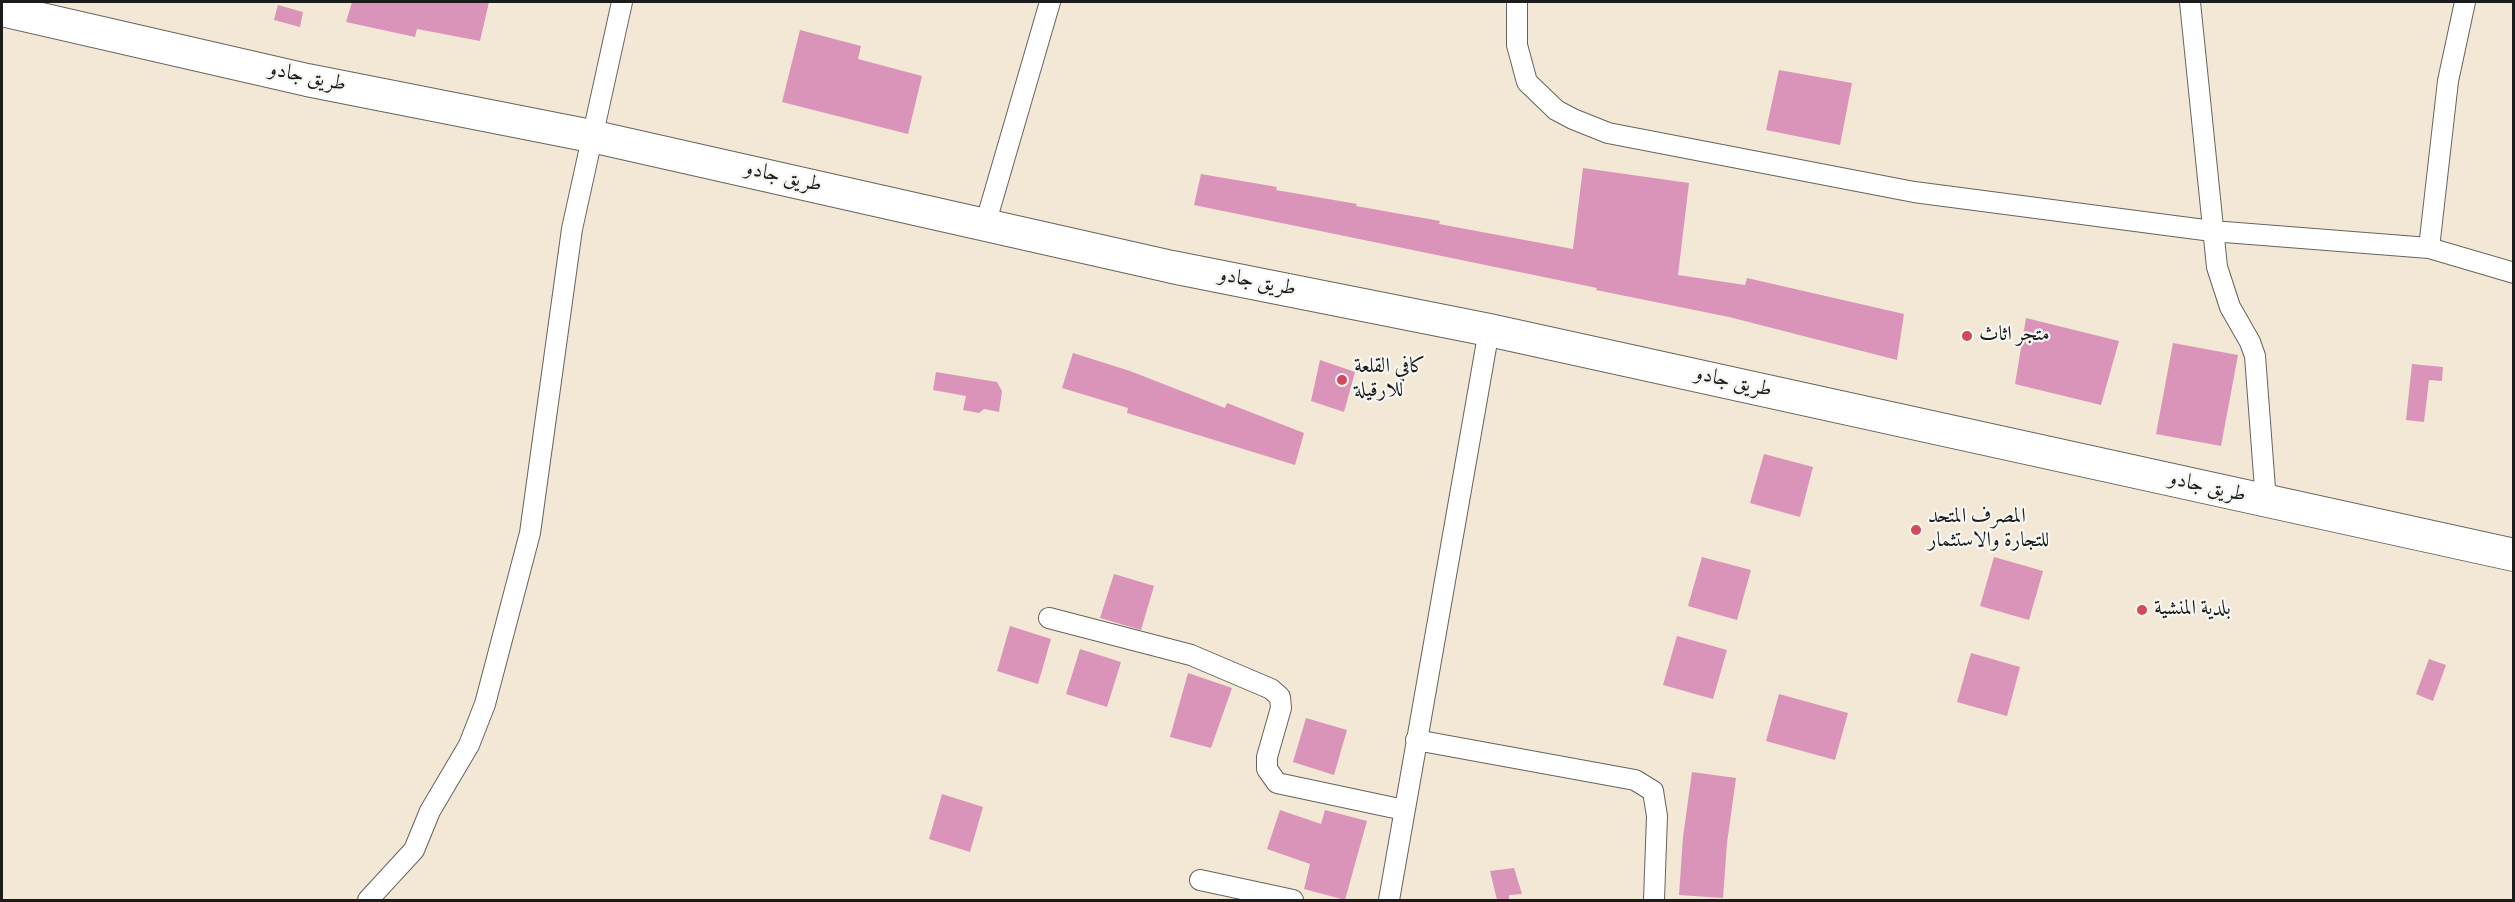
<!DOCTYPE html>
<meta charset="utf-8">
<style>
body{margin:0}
#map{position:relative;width:2515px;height:902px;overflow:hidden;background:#f3e8d5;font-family:"Sorts Mill Goudy",serif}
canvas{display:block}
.frame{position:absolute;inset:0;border:3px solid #1c1c1c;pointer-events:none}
</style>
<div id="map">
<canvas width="2515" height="902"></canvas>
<div class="frame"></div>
</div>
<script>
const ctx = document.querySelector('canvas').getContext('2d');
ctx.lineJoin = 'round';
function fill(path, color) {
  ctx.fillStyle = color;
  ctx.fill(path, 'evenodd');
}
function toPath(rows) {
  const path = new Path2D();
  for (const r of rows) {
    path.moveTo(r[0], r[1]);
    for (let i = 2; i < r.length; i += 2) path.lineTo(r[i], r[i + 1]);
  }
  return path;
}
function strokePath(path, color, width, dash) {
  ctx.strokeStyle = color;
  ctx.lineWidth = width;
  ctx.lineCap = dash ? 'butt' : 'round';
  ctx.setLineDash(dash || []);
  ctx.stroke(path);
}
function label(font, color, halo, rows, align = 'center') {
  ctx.font = font + ' "Sorts Mill Goudy",Amiri,serif';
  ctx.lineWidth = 4.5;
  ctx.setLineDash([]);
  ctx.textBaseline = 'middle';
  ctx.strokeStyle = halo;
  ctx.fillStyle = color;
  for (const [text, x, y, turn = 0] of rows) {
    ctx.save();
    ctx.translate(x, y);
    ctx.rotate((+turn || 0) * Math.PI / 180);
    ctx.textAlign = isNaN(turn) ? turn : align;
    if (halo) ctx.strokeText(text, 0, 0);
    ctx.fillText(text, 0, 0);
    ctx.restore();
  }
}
fill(toPath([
 [352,2,489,2,480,41,417,29,415,37,346,22],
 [278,5,303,12,300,27,274,20],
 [800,30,861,46,858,59,922,76,908,134,782,102],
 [1779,70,1852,83,1840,145,1766,130],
 [1583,168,1689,183,1678,275,1745,285,1747,278,1904,314,1897,360,1729,317,1596,290,1597,288,1194,205,1201,174,1277,187,1276,190,1357,204,1356,206,1440,221,1439,224,1573,249],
 [2026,318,2119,341,2101,405,2015,384],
 [2173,343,2238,355,2221,446,2156,434],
 [1073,353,1130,371,1225,408,1227,403,1304,433,1295,465,1127,413,1128,408,1062,388],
 [1320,360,1355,372,1344,412,1311,401],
 [2412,364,2443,367,2442,381,2429,380,2424,422,2406,420],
 [936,372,997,382,1002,391,999,412,984,409,979,413,963,410,966,396,933,390],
 [1764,454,1813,467,1800,517,1750,503],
 [1702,557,1751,570,1737,620,1688,606],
 [1994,557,2043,571,2029,620,1980,606],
 [1114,574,1154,586,1141,630,1100,618],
 [1010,626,1051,639,1038,684,997,671],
 [1677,636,1727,650,1713,699,1663,685],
 [1080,649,1121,662,1107,707,1066,694],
 [1971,653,2020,667,2007,716,1957,702],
 [2429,659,2446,665,2433,701,2416,694],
 [1188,673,1232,688,1211,748,1170,737],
 [1779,694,1848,713,1835,760,1766,741],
 [1306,718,1347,730,1334,775,1293,762],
 [1692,772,1736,778,1727,843,1723,898,1679,895,1683,837],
 [942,794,983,807,970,852,929,839],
 [1280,810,1321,824,1325,810,1367,821,1345,900,1304,889,1310,864,1267,849],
 [1514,868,1522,894,1509,895,1509,900,1497,900,1490,871]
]), '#db94b9');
const minor = toPath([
 [1517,2,1517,45,1527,82,1556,110,1573,119,1608,133,1914,192,2212,231,2429,248,2514,273],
 [2190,2,2217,267,2230,307,2250,342,2255,356,2266,502],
 [985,225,1050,2],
 [2429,248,2448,81,2465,2],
 [1049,618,1191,655,1271,689,1280,697,1281,708,1267,757,1267,769,1277,783,1404,810],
 [1416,740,1635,780,1653,791,1657,816,1654,900],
 [1200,880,1293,900],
 [368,900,414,850,430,811,469,745,485,704,530,533,572,229,622,2],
 [1389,900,1489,330]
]);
const trunk = toPath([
 [2,10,307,80,591,136,1172,267,1489,330,2514,555]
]);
strokePath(minor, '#67635d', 22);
strokePath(trunk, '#67635d', 34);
strokePath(minor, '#fff', 20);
strokePath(trunk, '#fff', 32);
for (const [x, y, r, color] of [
 [1967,336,6,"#d1495b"],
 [1342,380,6,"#d1495b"],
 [1916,530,6,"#d1495b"],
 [2142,610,6,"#d1495b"]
]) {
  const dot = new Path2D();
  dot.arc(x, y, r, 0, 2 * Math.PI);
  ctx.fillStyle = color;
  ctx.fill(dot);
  strokePath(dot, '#f6f6f2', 2);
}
label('21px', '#1c1c1c', '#f6f6f2', [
 ["طريق جادو",307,79,12],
 ["طريق جادو",783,179,13],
 ["طريق جادو",1257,284,11],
 ["طريق جادو",1733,384,13],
 ["طريق جادو",2207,489,13]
]);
label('21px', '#1c1c1c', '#f6f6f2', [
 ["متجر اثاث",1979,336],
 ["كافي القلعة",1354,368],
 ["للارقيلة",1354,392],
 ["المصرف المتحد",1928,518],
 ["للتجارة والاستثمار",1928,542],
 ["بلدية المنشية",2154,610]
], 'left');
</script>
